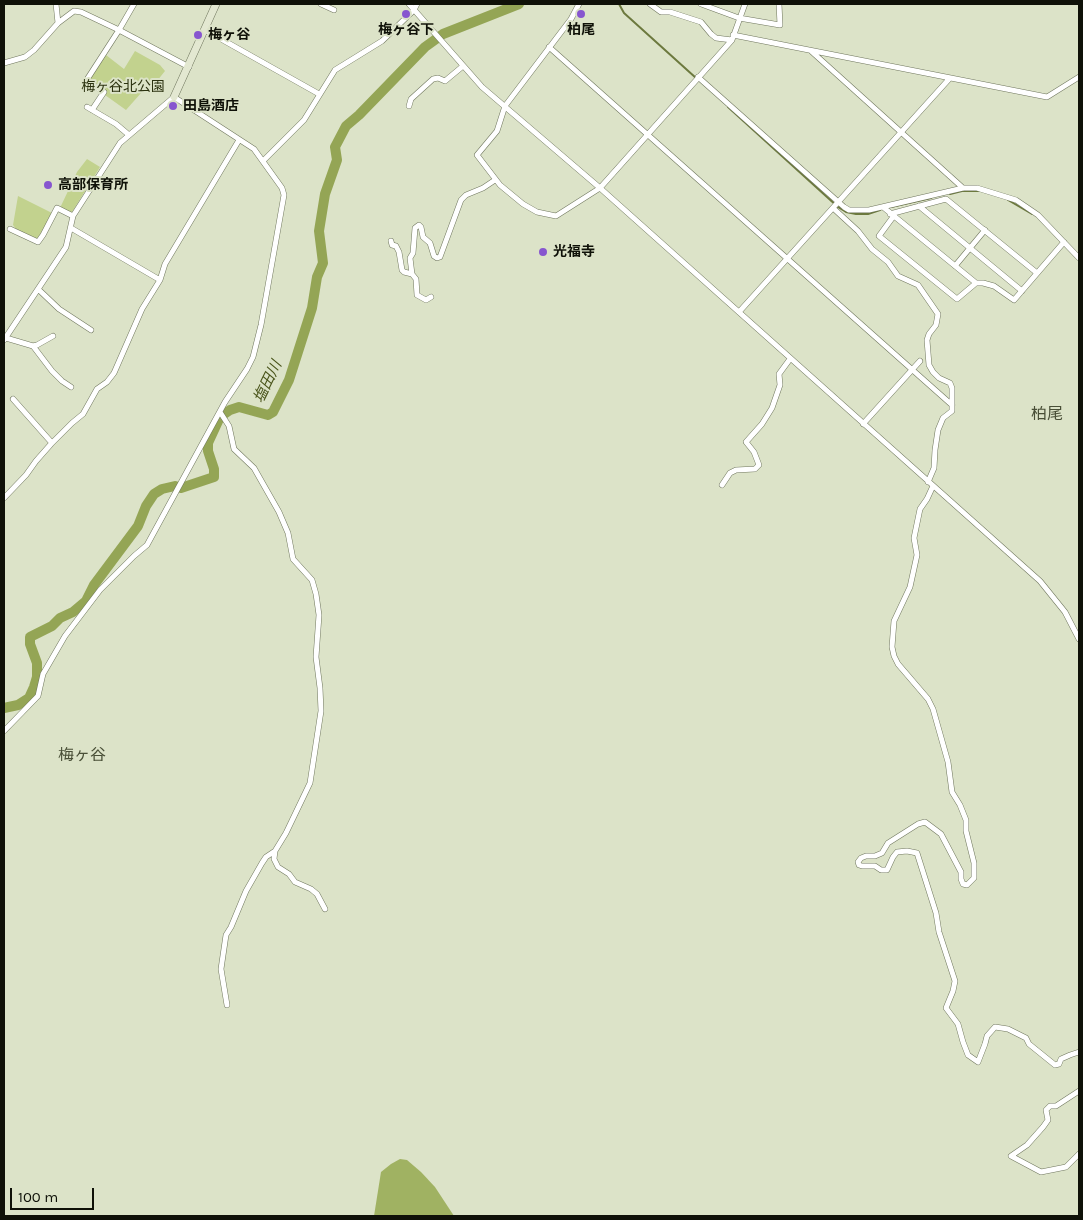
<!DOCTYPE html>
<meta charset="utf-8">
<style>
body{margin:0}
#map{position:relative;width:1083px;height:1220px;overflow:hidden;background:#dce3c8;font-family:Karla,sans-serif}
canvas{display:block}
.frame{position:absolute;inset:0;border:5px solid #0f1108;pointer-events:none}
.scale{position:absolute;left:10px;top:1188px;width:84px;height:22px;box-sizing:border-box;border:2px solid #0f1108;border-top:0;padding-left:6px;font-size:15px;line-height:18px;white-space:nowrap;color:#0f1108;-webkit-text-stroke:4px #dce3c8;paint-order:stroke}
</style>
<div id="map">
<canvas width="1083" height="1220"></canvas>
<div class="frame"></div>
<div class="scale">100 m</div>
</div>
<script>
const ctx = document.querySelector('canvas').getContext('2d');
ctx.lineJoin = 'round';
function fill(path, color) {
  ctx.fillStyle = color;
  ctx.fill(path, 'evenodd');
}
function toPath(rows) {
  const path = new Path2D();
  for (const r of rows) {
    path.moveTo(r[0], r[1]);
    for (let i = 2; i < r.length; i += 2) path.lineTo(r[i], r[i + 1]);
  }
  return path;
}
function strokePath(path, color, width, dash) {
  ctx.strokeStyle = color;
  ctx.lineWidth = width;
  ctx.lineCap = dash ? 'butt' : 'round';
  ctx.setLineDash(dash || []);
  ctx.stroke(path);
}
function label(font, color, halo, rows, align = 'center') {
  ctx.font = font + ' Karla,"Noto Sans JP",sans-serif';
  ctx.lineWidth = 4;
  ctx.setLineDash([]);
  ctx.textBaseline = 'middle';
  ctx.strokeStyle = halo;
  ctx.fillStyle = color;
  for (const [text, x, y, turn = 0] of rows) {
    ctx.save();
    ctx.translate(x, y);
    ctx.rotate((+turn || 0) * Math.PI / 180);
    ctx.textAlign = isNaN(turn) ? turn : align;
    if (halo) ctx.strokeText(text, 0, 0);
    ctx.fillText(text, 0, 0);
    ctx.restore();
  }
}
fill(toPath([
 [135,51,160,65,165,71,153,86,149,84,126,110,105,95,107,92,89,80,106,55,124,69],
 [87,159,100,167,72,212,70,212,60,208,77,172],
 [18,196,52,213,46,225,37,239,16,229,13,225]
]), '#c2d28e');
fill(toPath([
 [400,1159,407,1160,421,1172,435,1187,454,1216,374,1216,381,1172,391,1164]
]), '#a0b262');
strokePath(toPath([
 [619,4,624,13,696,78],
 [728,107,838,207,846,212,856,214,868,214,880,210],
 [950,194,962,191,980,191],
 [1008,200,1032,214],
 [891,207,931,198]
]), '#6c793e', 2);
strokePath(toPath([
 [4,708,18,705,29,698,34,687,37,677,37,663,30,644,30,637,52,626,60,618,73,612,86,601,94,585,138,526,146,506,154,494,162,489,175,486,181,488,214,477,214,469,208,451,208,443,220,417,230,410,239,407,268,415,273,412,289,380,312,308,317,277,323,263,319,231,325,194,337,160,335,147,346,126,359,115,425,47,443,34,519,4]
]), '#94a555', 10);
const street = toPath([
 [56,4,58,23],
 [321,4,334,10],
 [409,4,482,87,600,188,1040,581,1065,612,1079,639],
 [579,4,571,19,505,106,497,131,477,155,500,185,523,204,537,212,556,216,600,188,732,40,745,4],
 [650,4,661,12,670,12,701,22,711,34,716,38,732,40],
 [701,4,739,18,780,25,779,4],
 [205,30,319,94],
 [733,35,1047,97,1079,77],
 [549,47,952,405],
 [811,51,963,188],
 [4,63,25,57,34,50,58,23,74,11,81,12,119,30,189,67],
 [698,77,844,207,849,210,869,210,963,188,977,188,1016,200,1038,215,1079,258],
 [409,106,411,99,433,79,438,78,445,81,463,66],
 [87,107,116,124,129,135],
 [92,110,104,92,86,81,119,30,134,4],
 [263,161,304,120,335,70,382,41,414,10,417,4],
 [919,206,1022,291],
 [883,207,976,283],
 [833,208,858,231,872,249,888,262,898,276,918,285,938,314,936,325,929,334,927,340,929,365,933,372,939,378,950,383,952,388,952,411,943,418,938,430,935,450,934,468,928,482],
 [890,214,946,199,1037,273],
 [893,217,879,236,957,299,976,283,983,283,994,286,1014,300,1064,242],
 [71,228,160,280],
 [10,229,38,242,43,235,57,208,73,216],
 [391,241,392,245,396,246,399,252,402,270,404,272,412,274],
 [955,266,985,230],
 [38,289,59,309,91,330],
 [431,297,426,300,417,295,416,279,412,274,410,258,413,253,415,228,419,225,421,227,423,237,430,243,434,256,437,258,440,257,461,200,466,195,483,188,495,180],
 [739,312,950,78],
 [6,338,33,346,52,371,62,381,71,387],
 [4,340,66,247,73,216,120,143,174,97,254,149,282,188,284,195,261,325,253,357,247,369,225,402,147,545,134,556,100,590,65,636,43,674,38,696,4,731],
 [33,346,37,345,53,336],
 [13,399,52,443],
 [220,412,229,426,234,449,254,468,279,512,288,533,293,559,312,580,316,594,319,615,316,657,320,688,321,711,310,783,286,833,275,851,274,859,278,867,289,874,295,882,311,889,317,894,325,909],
 [863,424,920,361],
 [722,485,730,473,736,470,755,469,759,465,754,452,746,442,762,424,772,408,780,385,779,374,790,359],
 [933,486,927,499,920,509,914,538,917,555,910,587,894,621,892,647,894,656,898,664,928,699,933,709,948,762,952,792,960,805,966,820,966,831,974,863,974,878,967,885,963,884,961,879,961,872,941,834,925,822,918,824,888,843,882,853,875,856,866,856,861,858,858,862,859,865,862,866,875,866,881,870,887,870,893,857,897,852,907,851,917,853,936,913,939,932,955,981,953,991,946,1008,958,1024,963,1042,968,1055,978,1062,985,1044,987,1036,995,1027,1008,1029,1026,1038,1029,1044,1055,1065,1059,1064,1061,1059,1070,1055,1079,1052],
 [4,498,26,475,36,461,51,444,72,423,83,414,97,389,107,382,114,373,142,309,160,280,165,264,239,140],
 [227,1005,221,969,226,935,231,927,246,891,262,863,266,857,275,851],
 [1079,1091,1056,1106,1050,1106,1046,1110,1048,1120,1043,1127,1027,1145,1011,1156,1041,1172,1066,1167,1079,1154]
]);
const secondary = toPath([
 [174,97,216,4]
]);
strokePath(street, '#70775e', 6);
strokePath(secondary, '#70775e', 8);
strokePath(street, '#fff', 5);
strokePath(secondary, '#e3e8d1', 7);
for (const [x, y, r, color] of [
 [406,14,5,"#8756cf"],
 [581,14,5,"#8756cf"],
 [198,35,5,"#8756cf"],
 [173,106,5,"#8756cf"],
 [48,185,5,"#8756cf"],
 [543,252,5,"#8756cf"]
]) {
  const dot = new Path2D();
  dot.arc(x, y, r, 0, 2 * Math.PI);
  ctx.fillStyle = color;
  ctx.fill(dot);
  strokePath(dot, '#dce3c8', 2);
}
label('bold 14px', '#0f1108', '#dce3c8', [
 ["梅ヶ谷下",406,30,"center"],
 ["柏尾",581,30,"center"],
 ["梅ヶ谷",208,35],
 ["田島酒店",183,106],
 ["高部保育所",58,185],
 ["光福寺",553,252]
], 'left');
label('14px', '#2b320f', '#dce3c8', [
 ["梅ヶ谷北公園",123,87]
]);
label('italic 15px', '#4a551b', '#dce3c8', [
 ["塩田川",268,382,-64]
]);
label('16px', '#494f37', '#dce3c8', [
 ["柏尾",1047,414],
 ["梅ヶ谷",82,755]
]);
</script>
